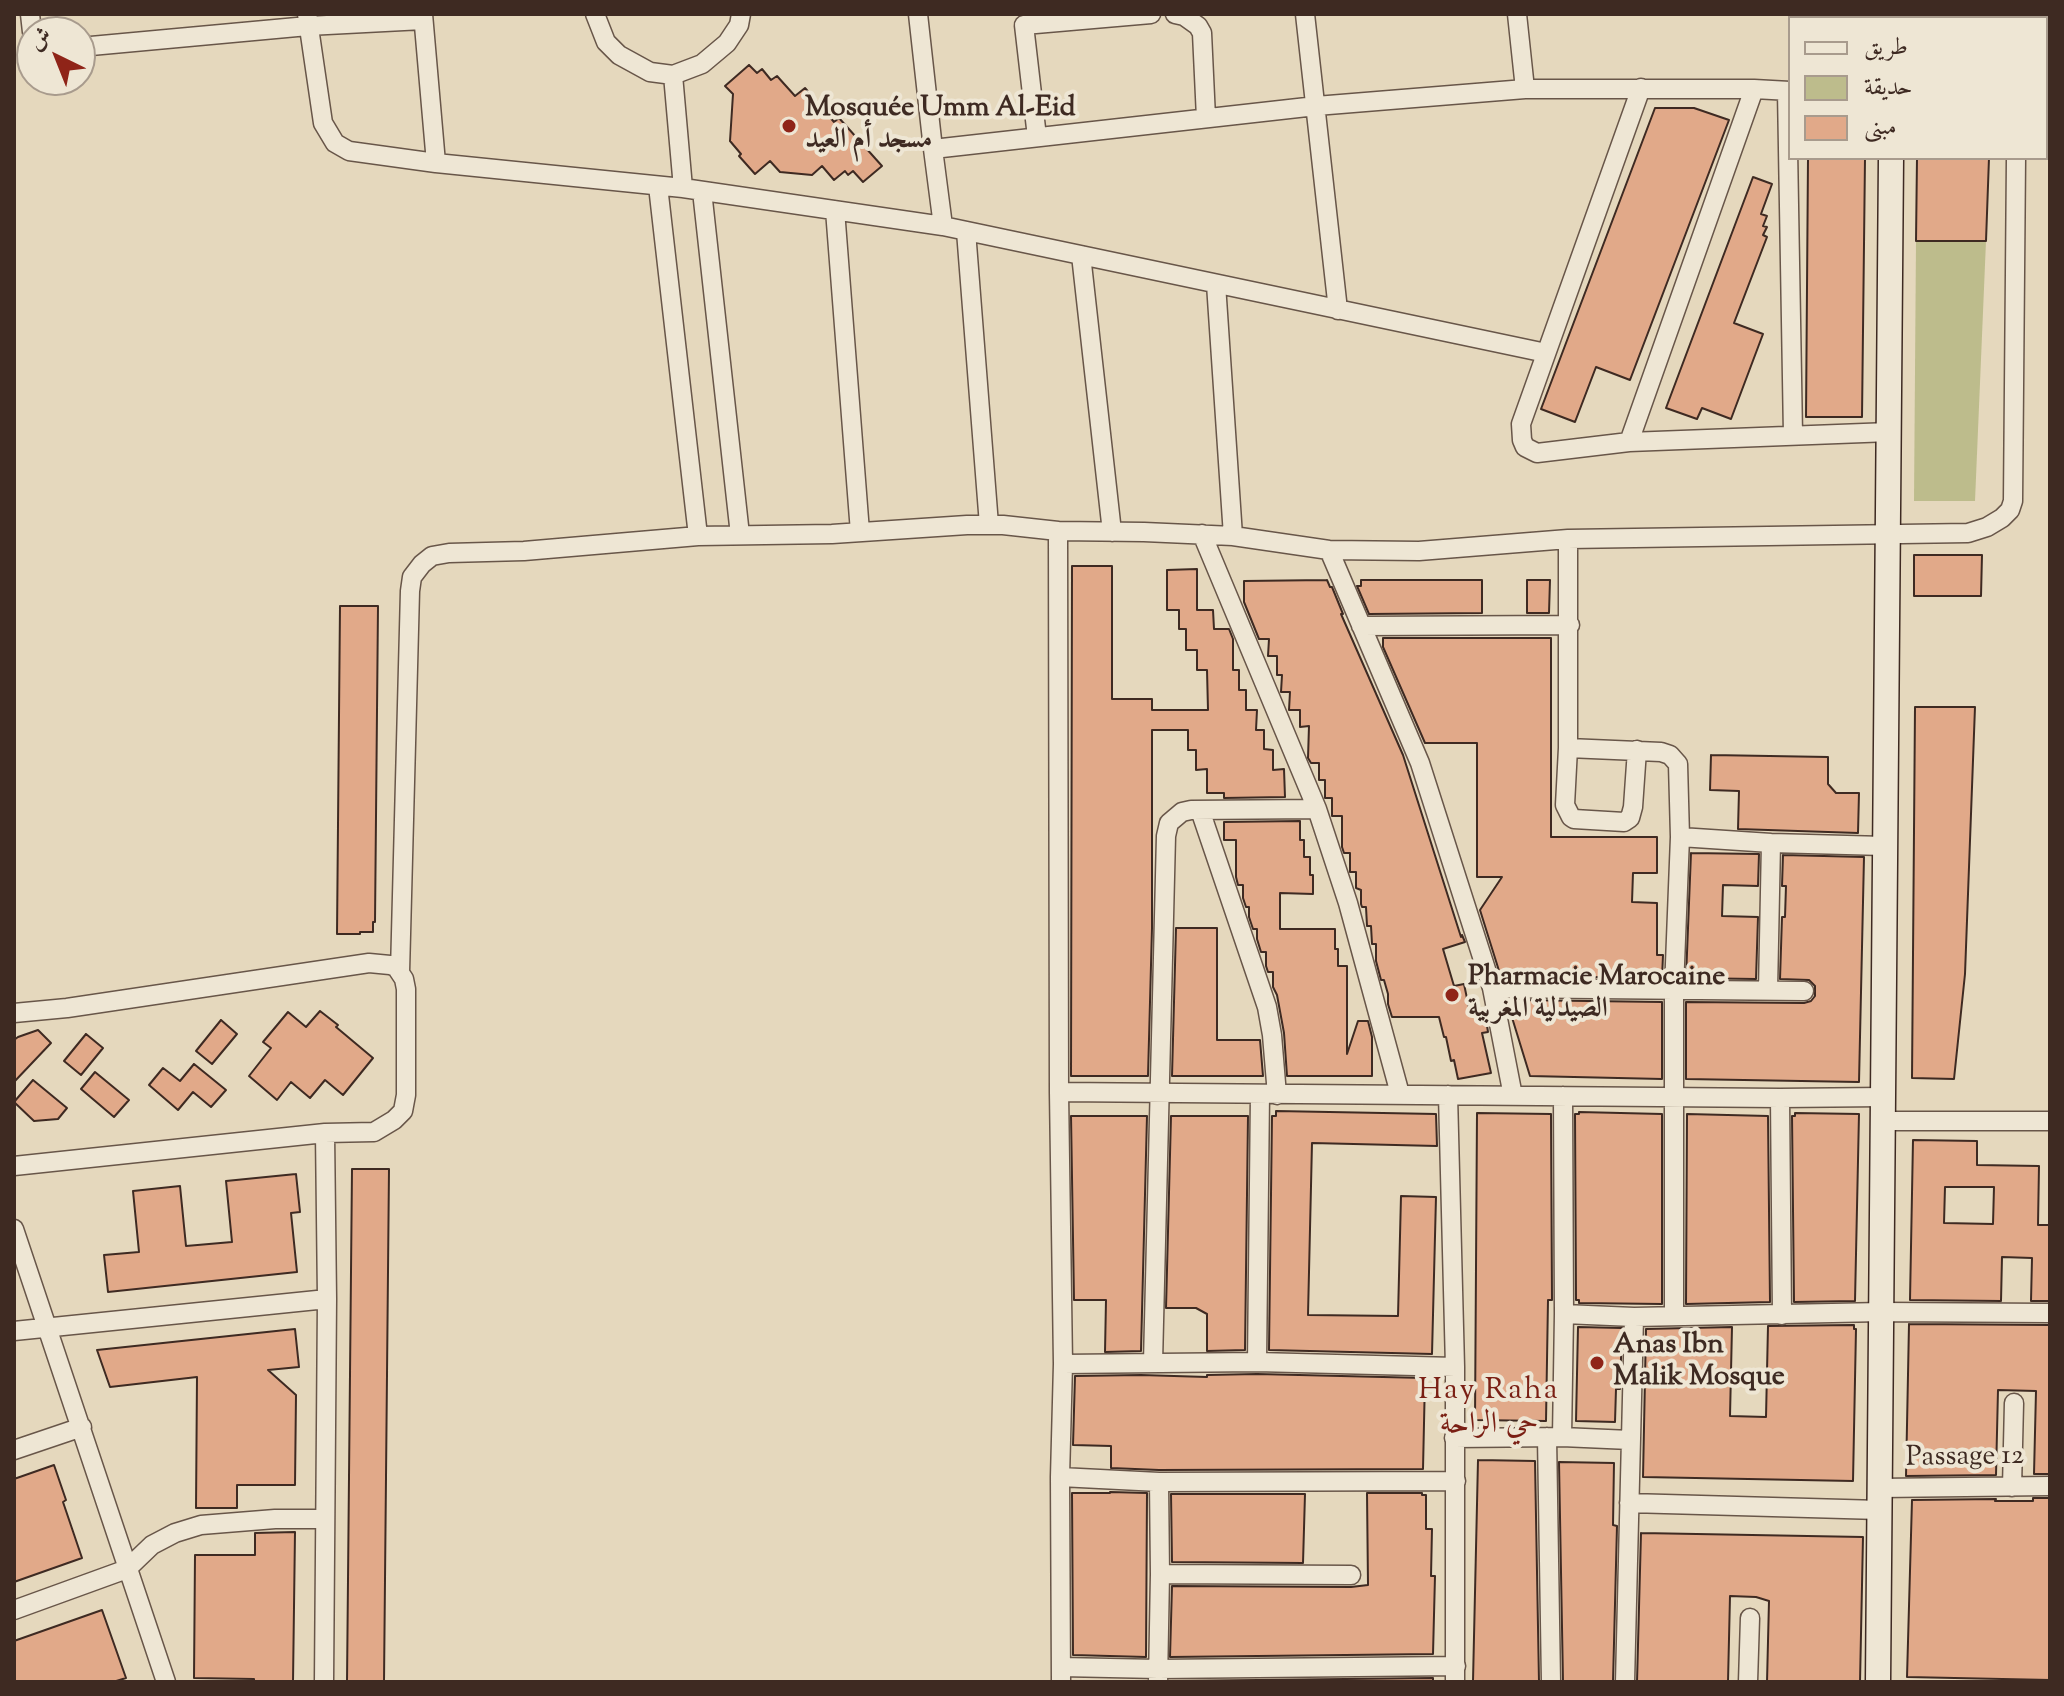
<!DOCTYPE html>
<meta charset="utf-8">
<style>
body{margin:0}
#map{position:relative;width:2064px;height:1696px;overflow:hidden;background:#e5d8bd;font-family:"Sorts Mill Goudy",Amiri,serif}
canvas{display:block}
.frame{position:absolute;inset:0;border:16px solid #3e2a22;pointer-events:none}
.legend{position:absolute;left:1788px;top:16px;width:260px;height:144px;box-sizing:border-box;background:#eee6d4;border:2px solid #a89b8d;margin:0;padding:10px 14px;list-style:none;font-size:24px;color:#3e2a22}
.legend li{display:flex;align-items:center;gap:16px;height:40px}
.legend b{width:40px;border:2px solid #a89b8d}
.north{position:absolute;left:16px;top:16px;width:80px;height:80px;box-sizing:border-box;background:#eee6d4;border:2px solid #a89b8d;border-radius:50%;rotate:317deg;font-size:22px;font-weight:700;line-height:32px;text-align:center;color:#3e2a22}
.north::after{content:'';display:block;margin:auto;width:28px;height:36px;background:#8f2418;clip-path:polygon(50% 0,100% 100%,50% 72%,0 100%)}
</style>
<div id="map">
<canvas width="2064" height="1696"></canvas>
<div class="frame"></div>
<ul class="legend">
<li><b style="height:10px;background:#eee6d4"></b>طريق</li>
<li><b style="height:22px;background:#bdbc8c"></b>حديقة</li>
<li><b style="height:22px;background:#e1a989"></b>مبنى</li>
</ul>
<div class="north">ش</div>
</div>
<script>
const ctx = document.querySelector('canvas').getContext('2d');
ctx.lineJoin = 'round';
function fill(path, color) {
  ctx.fillStyle = color;
  ctx.fill(path, 'evenodd');
}
function toPath(rows) {
  const path = new Path2D();
  for (const r of rows) {
    path.moveTo(r[0], r[1]);
    for (let i = 2; i < r.length; i += 2) path.lineTo(r[i], r[i + 1]);
  }
  return path;
}
function strokePath(path, color, width, dash) {
  ctx.strokeStyle = color;
  ctx.lineWidth = width;
  ctx.lineCap = dash ? 'butt' : 'round';
  ctx.setLineDash(dash || []);
  ctx.stroke(path);
}
function label(font, color, halo, rows, align = 'center') {
  ctx.font = font + ' "Sorts Mill Goudy",Amiri,serif';
  ctx.lineWidth = 8;
  ctx.setLineDash([]);
  ctx.textBaseline = 'middle';
  ctx.strokeStyle = halo;
  ctx.fillStyle = color;
  for (const [text, x, y, turn = 0] of rows) {
    ctx.save();
    ctx.translate(x, y);
    ctx.rotate((+turn || 0) * Math.PI / 180);
    ctx.textAlign = isNaN(turn) ? turn : align;
    if (halo) ctx.strokeText(text, 0, 0);
    ctx.fillText(text, 0, 0);
    ctx.restore();
  }
}
fill(toPath([
 [1916,241,1986,241,1975,501,1914,501]
]), '#bdbc8c');
const building = toPath([
 [749,65,757,73,762,69,771,80,777,76,795,96,805,88,834,122,839,118,882,166,863,182,853,171,848,175,845,171,834,180,822,166,812,175,780,172,770,161,755,174,739,156,741,154,730,141,733,94,725,86,749,65],
 [1655,108,1694,108,1729,120,1630,380,1596,367,1575,422,1541,409,1655,108],
 [1808,158,1865,158,1862,417,1806,417,1808,158],
 [1917,158,1989,158,1986,241,1916,241,1917,158],
 [1753,177,1772,184,1761,214,1767,216,1763,226,1767,227,1763,235,1767,237,1734,323,1763,334,1731,419,1702,408,1697,419,1666,408,1753,177],
 [1914,555,1982,555,1981,596,1914,596,1914,555],
 [1072,566,1112,566,1112,699,1152,699,1152,710,1208,710,1207,670,1197,670,1197,650,1186,650,1186,629,1179,629,1179,610,1167,610,1167,570,1197,569,1197,610,1213,610,1214,629,1229,629,1233,639,1233,670,1239,670,1239,690,1246,690,1246,710,1257,710,1256,730,1264,730,1264,749,1273,750,1273,770,1284,769,1285,797,1224,798,1224,793,1207,793,1207,769,1196,770,1196,750,1188,750,1188,730,1152,730,1152,928,1148,1076,1071,1076,1072,566],
 [1327,580,1330,587,1332,587,1343,614,1341,614,1403,755,1461,937,1462,935,1465,942,1443,949,1454,986,1464,984,1469,1008,1478,1005,1481,1014,1485,1013,1488,1032,1482,1033,1491,1073,1458,1079,1454,1060,1451,1061,1446,1037,1444,1037,1439,1017,1392,1017,1388,1004,1388,994,1384,980,1381,980,1376,961,1376,944,1372,944,1371,926,1367,926,1366,907,1362,907,1361,904,1361,890,1356,888,1356,872,1350,872,1350,853,1344,853,1342,847,1342,816,1332,816,1332,798,1325,798,1325,780,1319,780,1319,763,1311,763,1308,758,1309,726,1300,727,1300,710,1289,710,1290,692,1281,692,1282,675,1277,675,1277,656,1268,656,1269,639,1259,639,1244,602,1244,581,1327,580],
 [1361,580,1482,580,1482,613,1369,614,1357,586,1361,586,1361,580],
 [1527,580,1550,580,1549,613,1527,613,1527,580],
 [340,606,378,606,375,922,373,922,373,932,360,932,360,934,337,934,340,606],
 [1383,638,1551,638,1551,837,1657,837,1657,873,1633,873,1632,902,1657,903,1657,955,1663,955,1662,978,1516,976,1516,975,1500,974,1480,910,1502,877,1477,877,1477,743,1425,743,1383,647,1383,638],
 [1915,707,1975,707,1965,974,1954,1079,1912,1078,1915,707],
 [1711,755,1828,757,1828,784,1836,793,1859,793,1858,833,1738,829,1739,791,1710,790,1711,755],
 [1300,821,1300,840,1304,840,1304,857,1310,857,1310,875,1313,875,1313,894,1280,893,1280,929,1335,929,1335,949,1338,949,1338,966,1347,966,1347,1054,1358,1021,1368,1021,1372,1037,1372,1076,1287,1076,1284,1033,1277,995,1273,987,1273,972,1268,972,1266,966,1266,952,1261,952,1257,939,1257,929,1253,929,1249,917,1249,907,1246,907,1243,898,1243,885,1238,885,1236,877,1236,840,1224,840,1224,822,1300,821],
 [1691,853,1759,854,1758,886,1723,885,1722,916,1758,917,1756,979,1686,978,1691,853],
 [1783,855,1864,857,1859,1082,1686,1079,1686,1002,1804,1003,1811,1001,1815,996,1815,986,1809,980,1780,979,1782,917,1785,917,1786,886,1782,886,1783,855],
 [1176,928,1217,928,1217,1040,1260,1040,1263,1076,1172,1076,1176,928],
 [1515,1000,1662,1002,1662,1079,1530,1076,1510,1011,1515,1011,1515,1000],
 [320,1011,338,1025,336,1027,373,1058,343,1095,325,1080,310,1098,291,1082,277,1100,249,1076,271,1048,263,1042,288,1012,306,1027,320,1011],
 [221,1020,237,1034,212,1064,196,1051,221,1020],
 [38,1030,51,1043,14,1082,14,1040,18,1037,38,1030],
 [86,1034,103,1048,81,1075,64,1061,86,1034],
 [194,1064,226,1090,211,1107,193,1092,178,1110,149,1085,163,1068,180,1081,194,1064],
 [95,1072,129,1100,114,1117,81,1089,95,1072],
 [33,1080,67,1108,58,1119,34,1121,14,1102,33,1080],
 [1276,1111,1436,1114,1437,1146,1312,1143,1308,1315,1398,1316,1401,1196,1436,1197,1432,1354,1269,1350,1272,1116,1276,1116,1276,1111],
 [1579,1112,1662,1114,1662,1304,1579,1303,1579,1300,1576,1300,1575,1114,1579,1114,1579,1112],
 [1477,1113,1551,1114,1552,1300,1548,1300,1546,1421,1475,1420,1477,1113],
 [1795,1113,1859,1114,1855,1301,1794,1302,1792,1116,1795,1116,1795,1113],
 [1687,1114,1768,1116,1770,1302,1686,1304,1687,1114],
 [1071,1116,1147,1116,1141,1351,1105,1352,1106,1300,1074,1300,1071,1116],
 [1171,1116,1248,1116,1245,1350,1207,1351,1207,1314,1196,1308,1166,1308,1171,1116],
 [1913,1140,1977,1141,1977,1165,2039,1166,2038,1225,2050,1225,2050,1301,2031,1301,2032,1258,2002,1257,2001,1301,1910,1300,1913,1140],
 [1945,1187,1994,1187,1993,1224,1944,1223,1945,1187],
 [352,1169,389,1169,384,1682,347,1682,352,1169],
 [296,1174,300,1212,291,1213,297,1272,108,1292,104,1255,139,1252,133,1191,180,1186,186,1246,232,1242,226,1181,296,1174],
 [1909,1324,2050,1325,2050,1474,2034,1474,2036,1391,1998,1390,1996,1475,1906,1476,1909,1324],
 [1854,1325,1854,1329,1856,1329,1853,1481,1643,1477,1646,1329,1732,1327,1730,1416,1766,1417,1768,1326,1854,1325],
 [1578,1327,1622,1328,1620,1389,1616,1389,1615,1422,1576,1421,1578,1327],
 [295,1329,299,1367,268,1370,296,1395,295,1485,237,1485,237,1508,196,1508,197,1377,110,1387,97,1350,295,1329],
 [1257,1374,1425,1378,1423,1469,1159,1470,1111,1468,1111,1446,1073,1445,1075,1376,1141,1375,1207,1377,1207,1375,1257,1374],
 [1478,1460,1535,1461,1539,1682,1473,1681,1478,1460],
 [1559,1462,1614,1463,1613,1525,1617,1526,1613,1682,1563,1682,1559,1462],
 [54,1465,66,1500,63,1502,82,1558,14,1582,14,1479,54,1465],
 [1110,1492,1147,1493,1146,1657,1073,1655,1072,1493,1110,1493,1110,1492],
 [1367,1493,1422,1493,1422,1495,1426,1495,1426,1529,1432,1529,1431,1576,1435,1576,1433,1654,1170,1657,1172,1586,1351,1587,1368,1585,1367,1493],
 [1171,1494,1305,1494,1303,1563,1172,1562,1171,1494],
 [2033,1498,2050,1498,2050,1680,1907,1677,1912,1500,1996,1499,1995,1501,2033,1501,2033,1498],
 [295,1532,293,1682,254,1682,254,1679,194,1678,195,1555,255,1555,255,1533,295,1532],
 [1641,1533,1863,1537,1860,1682,1767,1682,1769,1601,1756,1597,1730,1596,1728,1682,1637,1682,1641,1533],
 [102,1610,126,1678,113,1682,14,1682,14,1641,102,1610],
 [1433,1678,1433,1682,1170,1682,1170,1681,1433,1678]
]);
fill(building, '#e1a989');
strokePath(building, '#3e2a22', 2);
const street = toPath([
 [30,14,32,32],
 [307,14,323,123,335,143,349,151,436,163,683,188,943,226,1546,353],
 [423,14,436,163],
 [595,14,606,42,619,55,650,72,673,75,702,64,727,43,739,25,741,14],
 [918,14,933,149],
 [1175,14,1184,16,1198,26,1202,33,1206,118],
 [1305,14,1338,310],
 [1517,14,1525,89],
 [1888,14,1889,18],
 [80,47,308,26,423,20],
 [673,75,683,188],
 [1641,88,1521,424,1522,440,1525,447,1537,453,1629,442,1890,432],
 [1787,91,1793,435],
 [1037,137,1024,25,1151,14],
 [658,186,698,536],
 [702,191,740,535],
 [835,210,860,532],
 [943,226,933,149,1316,106,1525,89,1754,89,1790,91],
 [966,231,989,525],
 [1081,255,1112,532],
 [1216,284,1233,536],
 [1629,442,1754,89],
 [1202,534,1317,809,1348,903,1400,1094],
 [1329,550,1420,763,1492,988,1513,1096],
 [1361,626,1570,625],
 [1568,748,1661,752,1670,755,1678,764,1680,837,1674,989,1674,1316],
 [1637,750,1633,807,1630,818,1624,822,1574,819,1571,817,1565,805,1568,748,1568,539,1968,533,1987,527,2002,518,2010,510,2013,501,2016,158],
 [1200,810,1267,1007,1272,1035,1277,1095],
 [1680,837,1771,843,1884,846],
 [400,972,410,591,412,577,422,564,432,556,449,553,524,551,698,536,832,534,967,525,1003,525,1058,531],
 [1492,988,1804,991],
 [1768,990,1771,843],
 [14,1013,67,1008,369,963,390,965,396,967,404,979,406,989,406,1095,403,1111,394,1120,374,1132,325,1133,14,1166],
 [1059,1092,1780,1098,1884,1097],
 [1448,1095,1455,1367,1455,1682],
 [1780,1098,1782,1315],
 [1884,1121,2050,1121],
 [14,1229,166,1682],
 [1564,1314,1634,1317,1882,1312,2050,1313],
 [14,1331,327,1299],
 [1153,1362,1166,836,1169,823,1182,812,1191,810,1317,809],
 [1257,1362,1260,1094],
 [1063,1364,1257,1362,1455,1367],
 [1547,1437,1551,1682],
 [1562,1437,1564,1314,1563,1096],
 [1454,1438,1562,1437,1630,1440],
 [14,1450,82,1427],
 [1060,1477,1159,1482,1456,1481],
 [2012,1487,2014,1403],
 [1880,1488,2050,1486],
 [1629,1503,1880,1510],
 [1160,1574,1351,1575],
 [14,1610,127,1569,152,1545,175,1533,201,1525,275,1519,325,1519],
 [1061,1667,1158,1669,1456,1666],
 [324,1682,327,1299,325,1133],
 [1061,1682,1060,1477,1063,1364,1059,1092,1058,531,1144,532,1233,536,1329,550,1419,551,1568,539],
 [1158,1682,1160,1574,1159,1482],
 [1625,1682,1634,1317],
 [1748,1682,1750,1618]
]);
const secondary = toPath([
 [2019,18,2019,14],
 [1878,1682,1891,158]
]);
strokePath(street, '#685649', 21);
strokePath(secondary, '#3e2a22', 27);
strokePath(street, '#eee6d4', 18);
strokePath(secondary, '#eee6d4', 24);
for (const [x, y, r, color] of [
 [789,126,8,"#8f2418"],
 [1452,995,8,"#8f2418"],
 [1597,1363,8,"#8f2418"]
]) {
  const dot = new Path2D();
  dot.arc(x, y, r, 0, 2 * Math.PI);
  ctx.fillStyle = color;
  ctx.fill(dot);
  strokePath(dot, '#eee6d4', 3);
}
label('bold 28px', '#3e2a22', '#eee6d4', [
 ["Mosquée Umm Al-Eid",805,110],
 ["مسجد أم العيد",805,142],
 ["Pharmacie Marocaine",1468,979],
 ["الصيدلية المغربية",1468,1011],
 ["Anas Ibn",1613,1347],
 ["Malik Mosque",1613,1379]
], 'left');
label('28px', '#3e2a22', '#eee6d4', [
 ["Passage 12",1965,1459,-1]
]);
ctx.letterSpacing = '2px';
label('30px', '#7a1f14', '#eee6d4', [
 ["Hay Raha",1489,1393],
 ["حي الراحة",1489,1427]
]);
ctx.letterSpacing = '0px';
</script>
